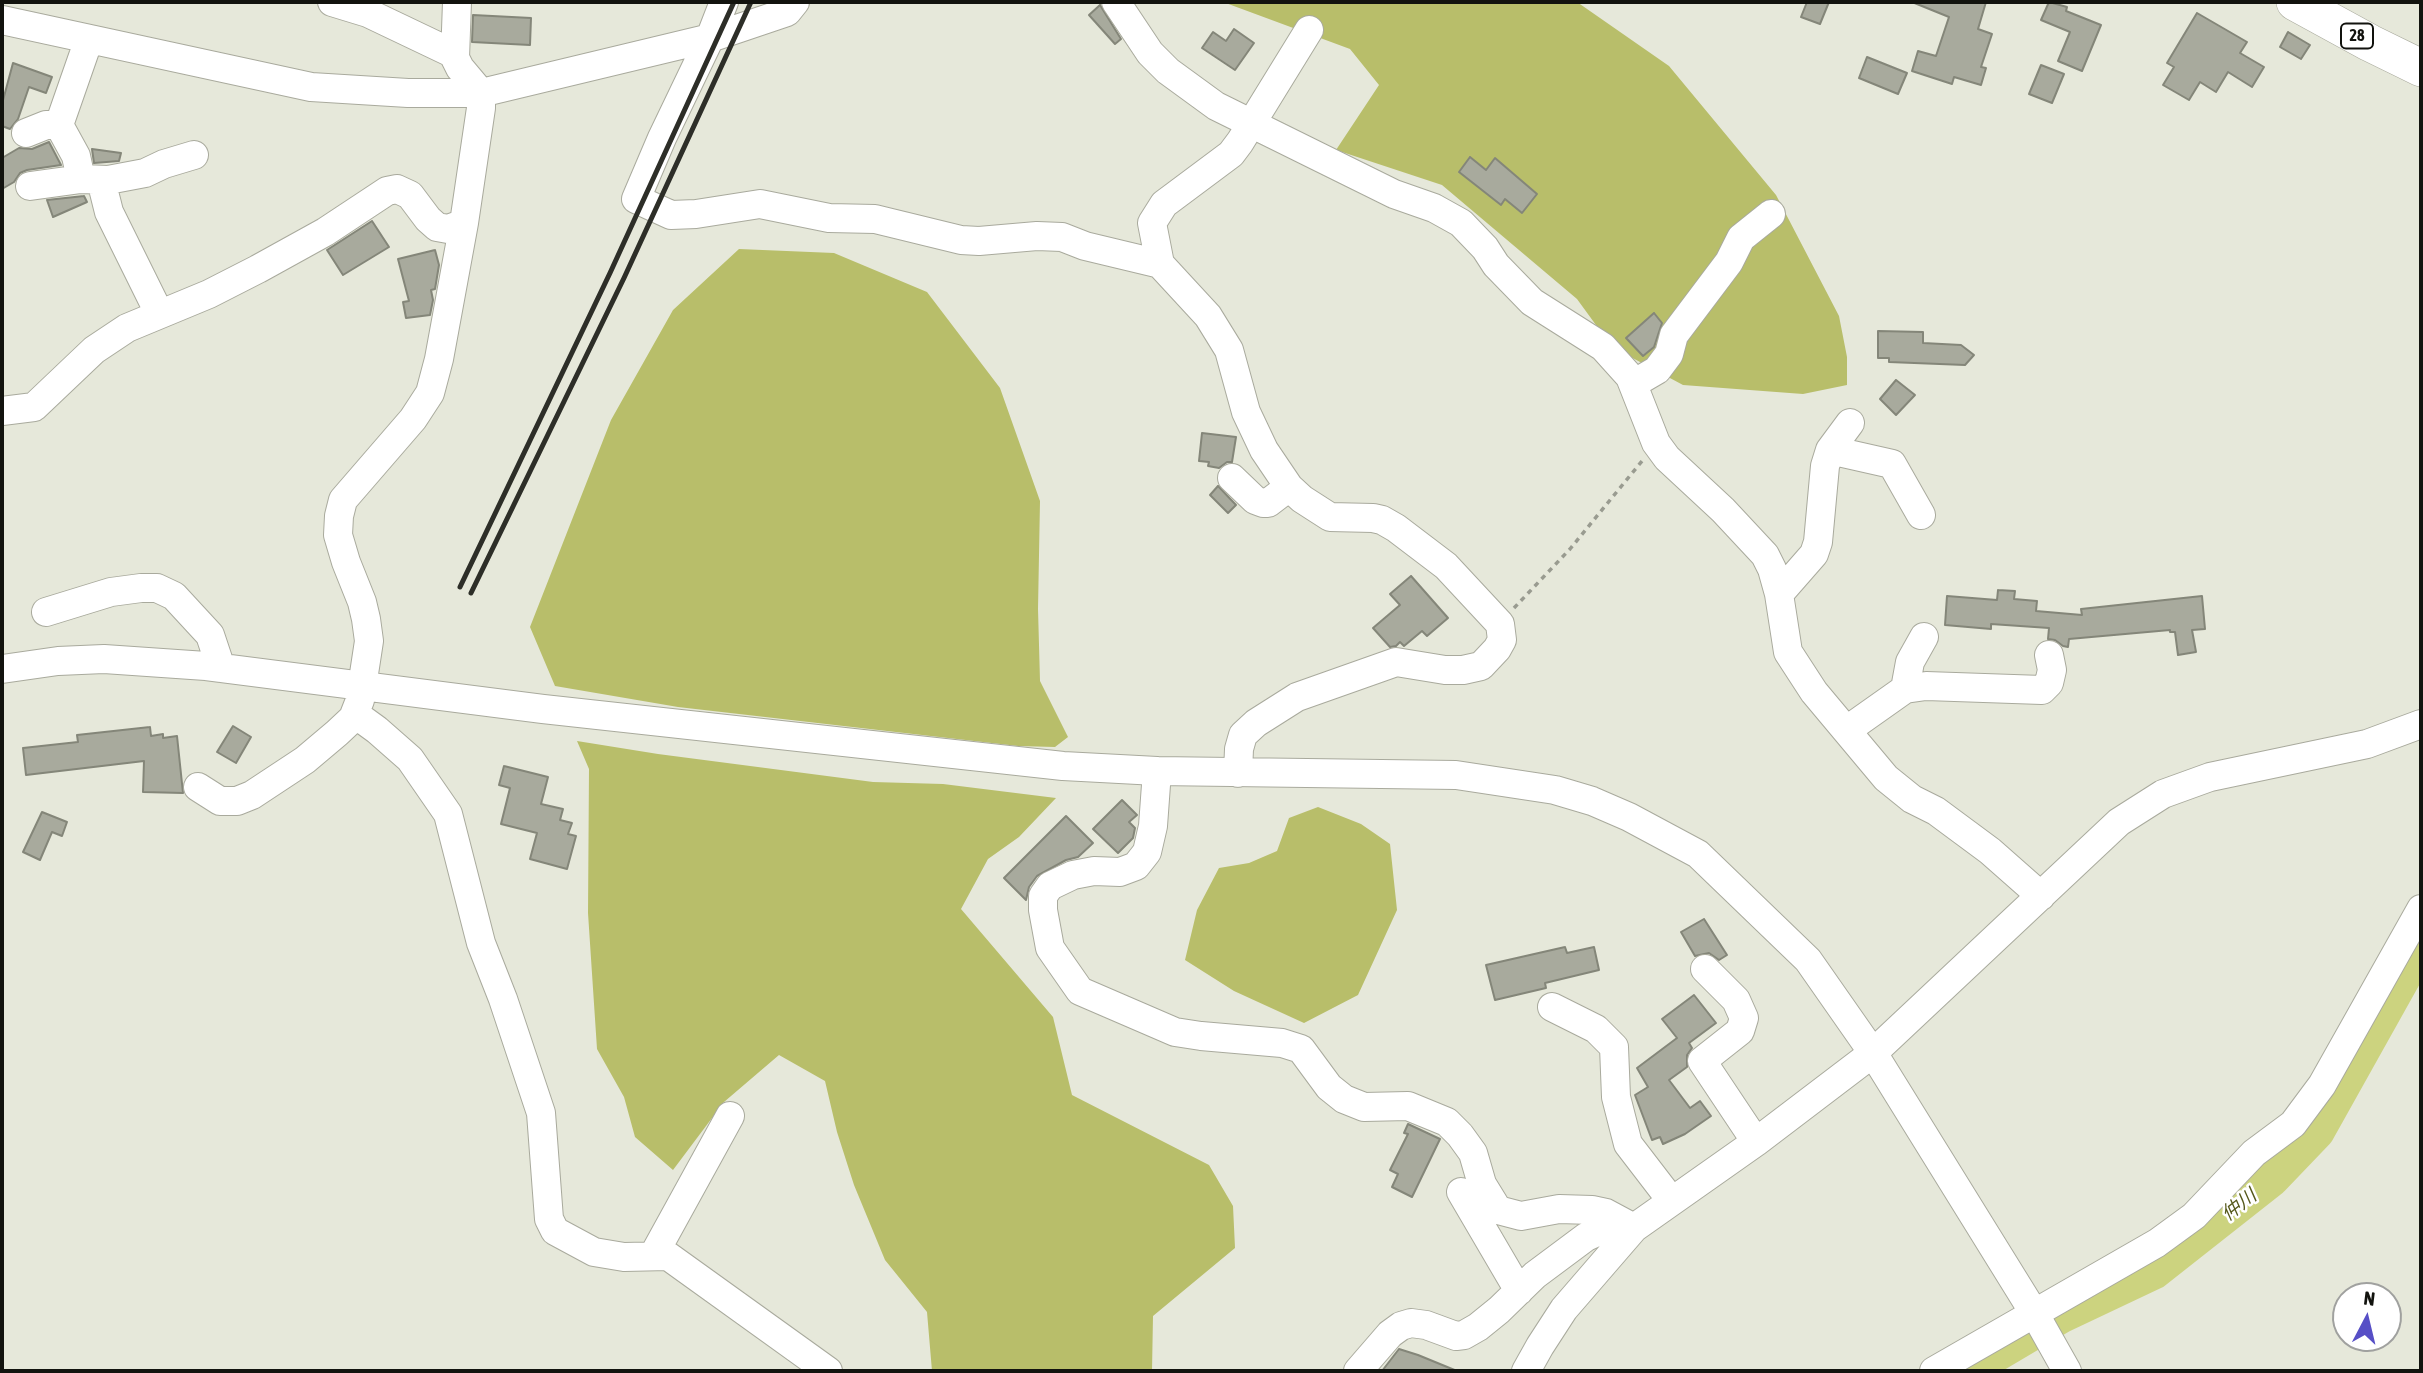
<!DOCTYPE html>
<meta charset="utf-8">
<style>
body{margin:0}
#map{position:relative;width:2423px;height:1373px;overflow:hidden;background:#e6e8da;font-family:"Asap Condensed",sans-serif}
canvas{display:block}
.frame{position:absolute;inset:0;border:4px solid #12130e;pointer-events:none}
.north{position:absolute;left:2332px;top:1282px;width:70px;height:70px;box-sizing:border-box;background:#fff;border:2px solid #a0a19f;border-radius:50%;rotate:7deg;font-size:19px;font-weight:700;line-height:28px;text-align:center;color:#12130e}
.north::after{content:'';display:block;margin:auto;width:24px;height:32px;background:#574fc6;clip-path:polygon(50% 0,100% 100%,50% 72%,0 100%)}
</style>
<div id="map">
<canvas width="2423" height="1373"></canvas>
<div class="frame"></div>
<div class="north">N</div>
</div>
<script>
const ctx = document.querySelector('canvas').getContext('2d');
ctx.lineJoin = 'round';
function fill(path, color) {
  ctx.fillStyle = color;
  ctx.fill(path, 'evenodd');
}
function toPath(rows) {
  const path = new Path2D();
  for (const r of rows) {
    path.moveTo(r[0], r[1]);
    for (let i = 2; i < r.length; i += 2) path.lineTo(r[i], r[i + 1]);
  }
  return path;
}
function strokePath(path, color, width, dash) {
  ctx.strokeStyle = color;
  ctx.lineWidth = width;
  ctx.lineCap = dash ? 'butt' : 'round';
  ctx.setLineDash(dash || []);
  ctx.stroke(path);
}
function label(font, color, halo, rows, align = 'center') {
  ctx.font = font + ' "Asap Condensed","Noto Sans JP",sans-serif';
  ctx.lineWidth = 5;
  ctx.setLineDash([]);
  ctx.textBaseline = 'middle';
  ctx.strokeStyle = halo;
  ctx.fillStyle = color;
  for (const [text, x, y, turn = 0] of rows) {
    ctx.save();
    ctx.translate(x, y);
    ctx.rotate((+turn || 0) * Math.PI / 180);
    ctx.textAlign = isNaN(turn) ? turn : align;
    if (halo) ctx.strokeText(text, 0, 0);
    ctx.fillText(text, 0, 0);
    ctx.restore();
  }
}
fill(toPath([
 [1223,2,1577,2,1669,66,1776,195,1839,316,1847,357,1847,385,1803,394,1683,385,1612,347,1577,299,1442,185,1336,150,1379,85,1350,49],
 [739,249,834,253,927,292,1000,388,1040,501,1038,609,1040,681,1068,737,1055,747,1018,746,678,707,555,686,530,627,611,420,673,310],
 [577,741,658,754,873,782,943,784,1056,798,1019,837,988,859,961,909,1053,1017,1072,1095,1209,1165,1233,1206,1235,1248,1153,1316,1152,1371,932,1371,927,1312,885,1260,854,1185,837,1132,825,1081,779,1055,724,1102,673,1170,635,1137,624,1097,597,1049,588,913,589,769],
 [1318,807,1361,824,1390,844,1397,910,1358,995,1304,1023,1234,991,1185,960,1197,910,1219,868,1249,863,1277,851,1289,818]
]), '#b8be6a');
strokePath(toPath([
 [1968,1371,2061,1316,2154,1272,2272,1179,2317,1132,2421,946]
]), '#ccd37f', 35);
const building = toPath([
 [1807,2,1829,2,1820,24,1801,17,1807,2],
 [1912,2,1986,2,1978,29,1992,34,1981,67,1986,68,1981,85,1954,77,1952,84,1912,71,1918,51,1936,56,1949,17,1912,2],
 [2049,2,2067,7,2066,11,2101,25,2082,71,2058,61,2070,32,2041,20,2049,2],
 [1100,5,1121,39,1115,44,1089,15,1100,5],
 [2197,13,2247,42,2240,53,2264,67,2252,87,2228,72,2216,92,2200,82,2189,100,2163,85,2174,67,2167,63,2197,13],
 [473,15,531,18,530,45,472,42,473,15],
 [1234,29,1254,43,1235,70,1202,48,1213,32,1226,41,1234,29],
 [2288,32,2310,45,2301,59,2280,47,2288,32],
 [1867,57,1907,73,1898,94,1859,78,1867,57],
 [13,63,52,77,46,93,29,87,18,119,10,129,2,126,2,104,13,63],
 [2041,65,2064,74,2052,103,2029,94,2041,65],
 [49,142,61,165,27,170,20,173,14,182,2,189,2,158,19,148,32,149,49,142],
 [92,149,121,153,119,161,94,163,92,149],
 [1470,157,1486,170,1495,158,1537,194,1522,213,1505,199,1501,205,1459,172,1470,157],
 [84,196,87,202,53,217,47,200,84,196],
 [372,221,389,247,343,275,327,250,372,221],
 [435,250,439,265,435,289,431,290,433,300,430,315,406,318,403,302,409,301,398,259,435,250],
 [1654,313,1662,323,1654,347,1643,356,1626,338,1654,313],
 [1878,331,1923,332,1923,343,1961,345,1974,355,1965,365,1889,362,1889,358,1878,358,1878,331],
 [1896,380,1915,395,1896,415,1880,399,1896,380],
 [1202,433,1236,437,1232,462,1227,462,1219,468,1208,466,1209,462,1199,461,1202,433],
 [1218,486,1236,505,1228,513,1210,495,1218,486],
 [1411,576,1448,618,1427,636,1422,631,1404,646,1400,642,1396,646,1390,647,1373,628,1400,605,1390,594,1411,576],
 [1998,590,2015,591,2014,599,2037,601,2036,611,2082,615,2081,609,2202,596,2205,629,2192,630,2196,652,2178,655,2175,632,2170,632,2170,630,2069,639,2068,647,2063,646,2055,640,2048,639,2049,628,1991,624,1991,629,1945,625,1947,596,1997,600,1998,590],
 [233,726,251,737,236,763,217,752,233,726],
 [150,727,151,736,163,734,163,738,177,736,183,793,143,792,144,761,26,775,23,748,78,742,77,735,150,727],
 [504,766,548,777,541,804,563,809,560,820,572,823,568,834,576,836,567,869,530,859,537,833,501,824,510,788,499,785,504,766],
 [1122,800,1137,815,1129,822,1135,828,1133,838,1118,853,1093,829,1122,800],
 [42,812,67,822,62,836,52,832,40,860,23,852,42,812],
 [1066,816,1093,843,1078,857,1066,860,1037,876,1029,887,1026,900,1004,878,1066,816],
 [1704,919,1727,955,1719,960,1709,953,1695,956,1681,932,1704,919],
 [1565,947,1567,953,1594,947,1599,970,1545,983,1546,988,1495,1000,1486,965,1565,947],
 [1694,995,1716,1023,1689,1043,1692,1048,1687,1055,1687,1067,1669,1080,1690,1108,1700,1101,1711,1116,1685,1134,1663,1144,1660,1137,1652,1140,1635,1095,1648,1087,1637,1068,1677,1038,1662,1019,1694,995],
 [1408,1124,1440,1139,1412,1197,1392,1187,1398,1174,1390,1170,1408,1134,1404,1133,1408,1124],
 [1399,1349,1418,1355,1457,1371,1382,1371,1399,1349]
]);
fill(building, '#a8aa9d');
strokePath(building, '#848679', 2);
const minor = toPath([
 [332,2,368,13,454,54],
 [724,2,710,38,662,138,636,199,671,215,696,214,760,204,829,218,875,219,961,240,979,241,1037,236,1062,237,1085,246,1160,264,1208,316,1229,350,1246,412,1264,450,1289,487,1302,499,1330,517,1373,518,1382,520,1396,528,1446,566,1500,624,1502,640,1497,649,1481,666,1463,670,1445,670,1396,662,1297,697,1256,723,1243,735,1239,749,1238,773],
 [1116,2,1150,53,1168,71,1216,106,1394,194,1434,208,1461,223,1485,248,1496,265,1532,302,1603,347,1630,377,1656,443,1667,458,1723,510,1765,555,1772,569,1779,594,1788,652,1814,692,1886,778,1912,799,1936,811,1990,851,2041,896],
 [2,20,311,87,408,93,481,93,710,38,787,12,795,2],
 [26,133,46,125,59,125],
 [81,179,76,156,59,125,89,39],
 [101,180,109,212,159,313],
 [30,186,81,179,108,180,145,173,164,164,194,155],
 [1160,264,1152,223,1164,204,1231,154,1240,142,1309,30],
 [1633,384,1657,370,1669,354,1674,335,1729,262,1741,238,1771,214],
 [2,411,34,407,94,350,127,328,209,294,258,269,325,232,387,191,397,189,410,195,428,219,437,227,448,229,464,223],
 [1830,450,1892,464,1921,515],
 [1232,478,1255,500,1263,503,1268,503,1289,487],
 [1779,594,1814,554,1818,542,1825,466,1830,450,1850,423],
 [46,612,111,592,141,588,157,588,174,596,210,635,221,668],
 [2,669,58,661,104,659,206,666,543,709,1063,766,1157,771,1456,775,1555,790,1592,801,1629,817,1698,854,1808,960,1873,1053,2036,1316,2067,1371],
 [1905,689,1910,662,1924,637],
 [355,714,377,730,410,759,448,814,481,943,503,999,541,1113,549,1219,555,1231,594,1252,624,1257,668,1256,828,1371],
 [1847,730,1905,689,1926,686,2042,690,2049,683,2052,670,2049,655],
 [1157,771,1153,826,1147,852,1136,866,1120,872,1094,871,1073,875,1050,886,1043,896,1043,910,1050,948,1080,991,1175,1032,1201,1036,1282,1043,1301,1049,1329,1087,1344,1099,1364,1107,1408,1106,1447,1122,1460,1135,1473,1153,1482,1184,1498,1210,1521,1216,1559,1209,1592,1210,1606,1213,1634,1228],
 [198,787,220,801,237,801,252,795,305,760,337,733,353,718,360,700,369,641,366,619,362,602,346,562,338,535,339,516,343,500,413,419,430,393,439,359,464,223,481,108,481,93,460,68,455,58,457,2],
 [1705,969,1736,1000,1744,1018,1740,1031,1702,1061,1756,1142],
 [1552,1007,1596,1029,1614,1047,1616,1097,1628,1144,1671,1200],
 [1461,1192,1519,1291],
 [653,1256,730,1116],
 [1358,1371,1390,1334,1401,1326,1411,1323,1426,1325,1456,1336,1464,1335,1478,1327,1499,1310,1535,1275,1586,1237,1621,1221],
 [1526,1371,1540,1346,1564,1309,1634,1228,1756,1142,1873,1053,2119,822,2163,794,2210,777,2367,744,2421,724],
 [1934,1371,2157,1243,2194,1216,2254,1153,2293,1124,2322,1085,2421,909]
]);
const major = toPath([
 [2295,2,2370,43,2421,68]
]);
strokePath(minor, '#a9aa9d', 30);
strokePath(major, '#a9aa9d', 38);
strokePath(toPath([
 [1514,608,1570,549,1642,461]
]), '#999b90', 3.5, [5, 5]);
strokePath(minor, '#fff', 28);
strokePath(major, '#fff', 37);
strokePath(toPath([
 [460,587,610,273,734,2],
 [471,593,624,278,751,2]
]), '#2d2e28', 5);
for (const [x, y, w] of [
 [2357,36,32]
]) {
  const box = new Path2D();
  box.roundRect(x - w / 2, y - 12.5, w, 25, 5);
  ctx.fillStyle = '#fff';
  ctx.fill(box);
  strokePath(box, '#12130e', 2);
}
label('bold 16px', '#12130e', null, [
 ["28",2357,36]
]);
label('italic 19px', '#55581b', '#fff', [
 ["仲川",2239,1205,-38]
]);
</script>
